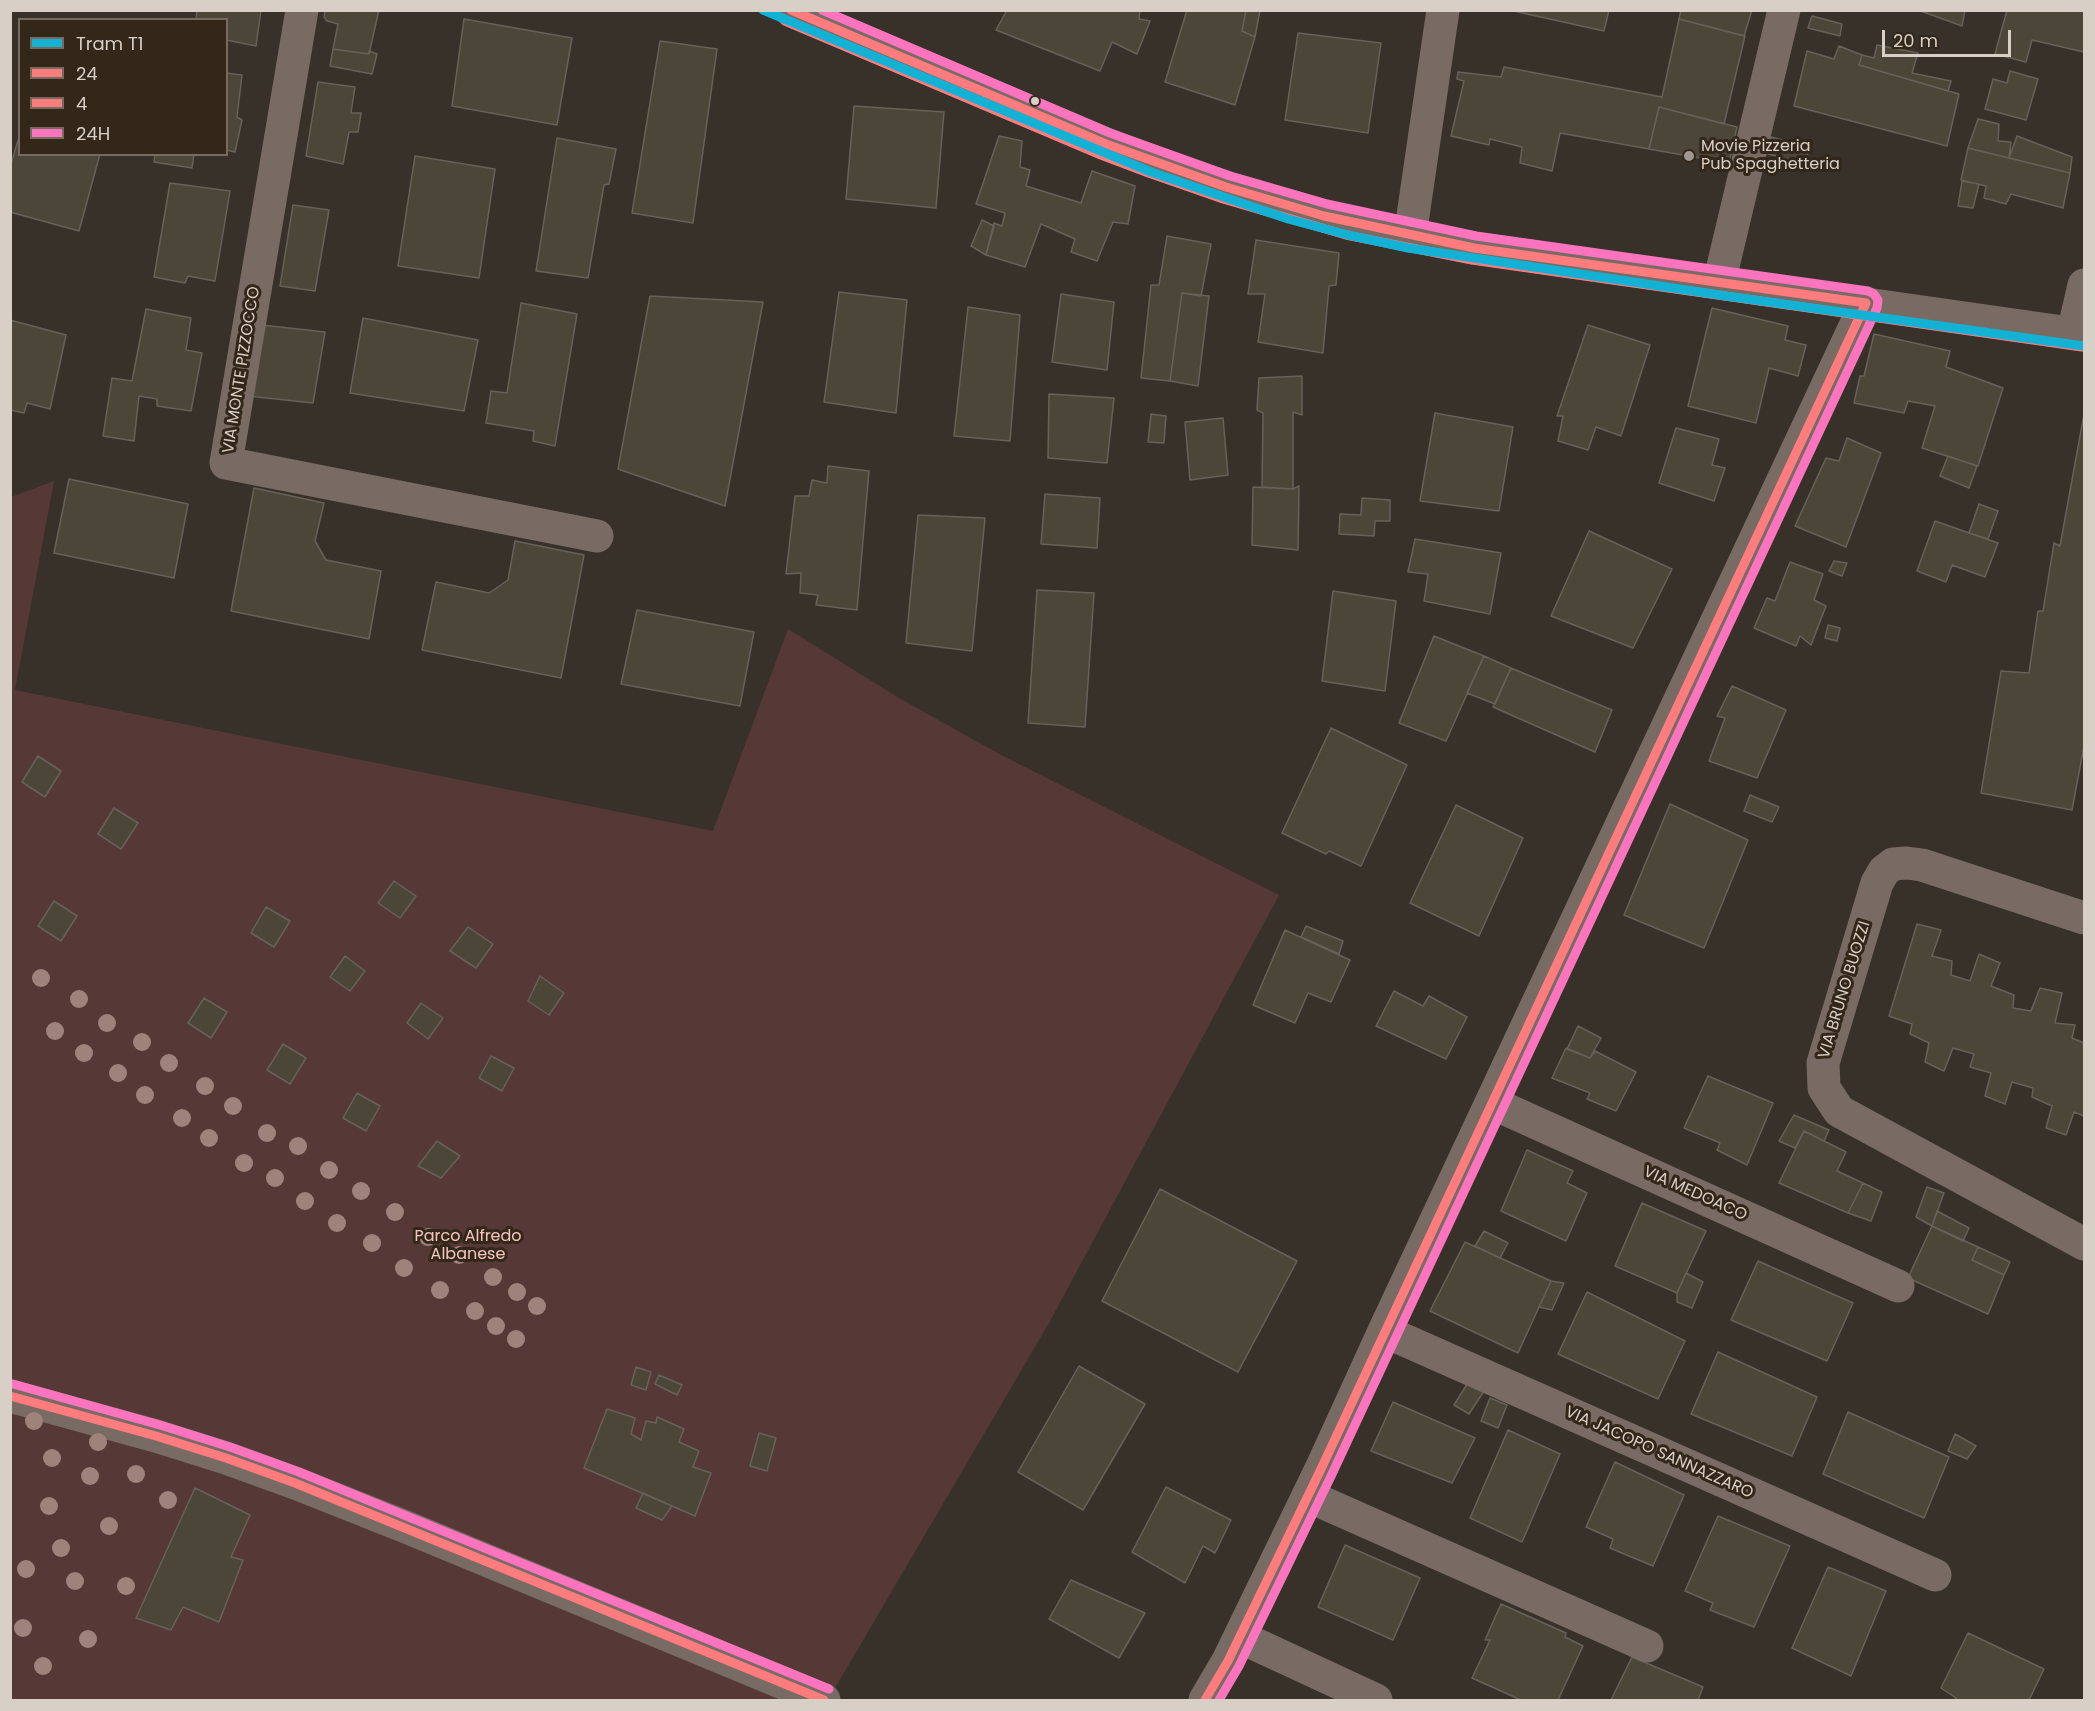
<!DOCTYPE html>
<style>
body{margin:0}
#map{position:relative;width:2095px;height:1711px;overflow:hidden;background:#383129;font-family:Poppins,sans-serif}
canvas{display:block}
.frame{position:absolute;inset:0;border:12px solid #d8d0c7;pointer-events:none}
.legend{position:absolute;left:18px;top:18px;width:210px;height:138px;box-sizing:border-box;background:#33271a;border:2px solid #756b5f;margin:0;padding:8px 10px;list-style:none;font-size:18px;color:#d8d0c7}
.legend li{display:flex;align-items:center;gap:12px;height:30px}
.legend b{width:30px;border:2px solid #756b5f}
.scale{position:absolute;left:1882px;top:30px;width:129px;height:27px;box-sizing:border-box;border:3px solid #d8d0c7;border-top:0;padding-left:8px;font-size:18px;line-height:21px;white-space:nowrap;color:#d8d0c7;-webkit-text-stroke:4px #33271a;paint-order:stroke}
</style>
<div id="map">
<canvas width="2095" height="1711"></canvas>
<div class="frame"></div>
<ul class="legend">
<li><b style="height:8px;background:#13b2d5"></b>Tram T1</li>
<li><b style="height:8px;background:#fe7b7e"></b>24</li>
<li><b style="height:8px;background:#fe7b7e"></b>4</li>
<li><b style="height:8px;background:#fc73be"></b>24H</li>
</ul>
<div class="scale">20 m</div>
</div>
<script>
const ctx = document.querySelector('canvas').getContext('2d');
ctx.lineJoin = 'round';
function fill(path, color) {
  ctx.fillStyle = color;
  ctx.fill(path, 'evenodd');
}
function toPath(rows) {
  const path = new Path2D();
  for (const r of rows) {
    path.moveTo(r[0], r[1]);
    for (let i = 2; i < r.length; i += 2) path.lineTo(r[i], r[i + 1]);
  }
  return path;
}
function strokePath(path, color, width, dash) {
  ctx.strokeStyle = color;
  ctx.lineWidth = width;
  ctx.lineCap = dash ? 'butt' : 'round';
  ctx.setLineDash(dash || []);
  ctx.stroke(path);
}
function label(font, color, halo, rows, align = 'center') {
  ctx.font = font + ' Poppins,sans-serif';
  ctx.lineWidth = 6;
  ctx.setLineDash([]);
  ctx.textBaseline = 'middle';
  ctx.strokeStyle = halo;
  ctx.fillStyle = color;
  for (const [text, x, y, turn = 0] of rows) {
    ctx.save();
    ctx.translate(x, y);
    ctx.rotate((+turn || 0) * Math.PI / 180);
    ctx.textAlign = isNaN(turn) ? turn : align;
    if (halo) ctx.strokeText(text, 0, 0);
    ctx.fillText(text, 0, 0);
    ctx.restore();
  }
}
fill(toPath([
 [54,481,15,690,713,831,788,629,899,698,1003,756,1279,895,1049,1323,828,1700,11,1700,11,497]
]), '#563936');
const building = toPath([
 [197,10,261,10,256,46,226,40,226,20,196,20,197,10],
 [325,10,379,10,369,54,333,49,338,24,327,21,324,17,325,10],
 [1007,10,1140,10,1139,19,1150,21,1137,54,1112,42,1100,71,996,30,1007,10],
 [1187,10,1246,10,1242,31,1255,37,1235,105,1165,82,1187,10],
 [1246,10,1260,10,1255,37,1242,31,1246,10],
 [1509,10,1609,10,1604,31,1509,10],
 [1681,10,1752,10,1744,36,1679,19,1681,10],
 [1918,10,1965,10,1962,26,1918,10],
 [2007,10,2077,10,2084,12,2084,52,2032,40,2026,62,1995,54,2007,10],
 [1812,16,1842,24,1840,36,1808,28,1812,16],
 [464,19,572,38,557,125,452,106,464,19],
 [1679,19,1745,36,1724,124,1659,107,1649,149,1560,133,1552,171,1520,163,1522,147,1490,139,1489,145,1451,136,1464,81,1457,79,1458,72,1501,77,1504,67,1662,97,1679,19],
 [1298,33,1381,43,1368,133,1285,120,1298,33],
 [660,41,717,49,693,223,632,213,660,41],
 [1877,45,1918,53,1912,73,1951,81,1948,91,1859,65,1862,55,1874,58,1877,45],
 [1839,46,1862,55,1859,65,1959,94,1947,146,1794,106,1807,51,1834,59,1839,46],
 [333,49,369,54,369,51,377,54,372,74,330,66,333,49],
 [2010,71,2038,79,2026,120,1985,109,1993,79,2007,83,2010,71],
 [226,73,242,75,237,117,242,120,235,152,226,150,226,73],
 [318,82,355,87,351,113,361,113,358,132,349,132,343,164,306,156,318,82],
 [854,106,944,112,936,208,846,199,854,106],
 [1659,107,1737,127,1729,163,1649,149,1659,107],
 [1978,119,1999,124,1998,141,2011,142,2009,158,1968,148,1978,119],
 [20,134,20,154,100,154,79,231,10,212,10,167,20,134],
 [999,136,1022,141,1020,167,1030,170,1026,186,1081,203,1092,171,1135,186,1128,224,1113,222,1097,261,1071,252,1075,239,1041,224,1025,267,986,255,994,223,1002,226,1005,213,976,204,999,136],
 [2017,136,2072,157,2070,173,2009,158,2017,136],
 [1771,137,1809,147,1806,163,1768,154,1771,137],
 [557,138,616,149,609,184,604,185,588,278,536,271,557,138],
 [1968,148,2070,173,2063,208,2011,194,2006,204,1984,198,1986,186,1961,180,1968,148],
 [155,154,194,154,192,168,154,162,155,154],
 [415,156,495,169,479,278,398,266,415,156],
 [1962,181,1979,184,1973,208,1958,206,1962,181],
 [170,183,230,191,215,281,188,276,185,283,154,277,170,183],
 [293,205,329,210,315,291,280,286,293,205],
 [982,220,994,226,986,255,971,246,982,220],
 [1167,236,1211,244,1201,296,1182,293,1170,381,1141,378,1151,285,1159,285,1167,236],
 [1256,240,1339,253,1336,285,1329,286,1323,353,1258,342,1265,294,1248,294,1256,240],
 [839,292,907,300,896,413,824,402,839,292],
 [1182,293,1209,296,1198,386,1170,381,1182,293],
 [1061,294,1114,302,1107,370,1052,362,1061,294],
 [650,296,763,302,725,506,618,469,650,296],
 [521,303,577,314,555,446,533,441,534,431,486,423,491,391,507,393,521,303],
 [968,307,1020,315,1010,441,954,436,968,307],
 [1712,308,1788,326,1785,340,1806,345,1798,376,1769,368,1756,423,1688,406,1712,308],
 [146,309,191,318,186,350,202,353,191,411,157,406,157,399,139,396,134,441,103,436,112,378,132,381,146,309],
 [363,318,478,340,464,411,350,393,363,318],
 [10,320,66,335,50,409,27,403,24,413,10,410,10,320],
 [262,325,325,332,313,403,248,396,262,325],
 [1588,325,1650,345,1621,436,1596,427,1588,450,1558,441,1563,416,1557,416,1588,325],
 [1874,334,1950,351,1946,367,2003,388,1978,466,1922,448,1935,406,1908,401,1904,413,1854,403,1860,376,1864,376,1874,334],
 [1302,376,1302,415,1293,412,1293,489,1262,487,1263,413,1257,410,1259,378,1302,376],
 [1049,394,1114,398,1107,463,1048,458,1049,394],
 [1435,413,1513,427,1499,511,1420,501,1435,413],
 [1151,414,1166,416,1164,443,1148,442,1151,414],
 [2084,414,2084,746,2072,810,1981,793,2001,671,2029,673,2038,611,2043,611,2054,543,2060,546,2084,414],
 [1223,418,1228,475,1190,480,1185,422,1223,418],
 [1676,428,1719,439,1712,465,1725,468,1714,501,1659,483,1676,428],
 [1847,438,1881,453,1846,547,1795,526,1826,458,1839,461,1847,438],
 [1948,456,1977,466,1969,488,1940,476,1948,456],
 [828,466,869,471,857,610,816,605,818,595,800,593,801,573,786,574,795,496,809,496,812,480,827,483,828,466],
 [69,479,188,504,174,578,54,553,69,479],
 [1299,486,1298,550,1252,545,1253,487,1293,489,1299,486],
 [254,488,324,503,315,541,326,560,381,571,369,639,231,611,254,488],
 [1045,494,1100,498,1097,548,1041,544,1045,494],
 [1362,498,1390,500,1390,521,1375,521,1374,536,1339,534,1340,514,1361,515,1362,498],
 [1979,504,1998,511,1988,539,1969,533,1979,504],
 [918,515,985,518,972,651,906,643,918,515],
 [1935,521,1998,543,1985,577,1952,565,1946,582,1917,571,1935,521],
 [1589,531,1672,569,1633,648,1551,616,1589,531],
 [1415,539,1501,553,1490,614,1424,601,1428,574,1408,572,1415,539],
 [515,541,584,555,561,678,422,650,436,582,489,593,508,580,515,541],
 [1834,561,1847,563,1842,576,1829,571,1834,561],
 [1790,562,1823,574,1814,600,1826,606,1811,645,1800,636,1796,646,1754,628,1767,598,1775,601,1790,562],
 [1037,590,1094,593,1085,727,1028,723,1037,590],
 [1333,591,1396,601,1385,691,1322,681,1333,591],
 [637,610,754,632,740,706,621,684,637,610],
 [1828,625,1840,628,1837,641,1825,638,1828,625],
 [1434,636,1484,656,1446,741,1399,723,1434,636],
 [1484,656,1511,668,1495,704,1467,693,1484,656],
 [1511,668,1612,710,1595,752,1493,707,1511,668],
 [1732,686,1786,710,1757,778,1709,761,1725,718,1717,716,1732,686],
 [1331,728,1407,765,1361,866,1329,851,1326,854,1282,833,1331,728],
 [38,756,61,771,45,797,22,782,38,756],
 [1750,795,1779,807,1772,822,1744,811,1750,795],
 [1670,804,1748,840,1704,948,1624,915,1670,804],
 [1456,805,1523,838,1479,936,1410,903,1456,805],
 [114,808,138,823,121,849,98,834,114,808],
 [394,881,416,896,400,918,378,903,394,881],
 [54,901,77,916,61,941,38,926,54,901],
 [266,907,290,921,274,947,251,933,266,907],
 [1917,924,1941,930,1932,956,1952,961,1951,975,1970,981,1979,954,2000,963,1991,986,2014,995,2013,1008,2031,1011,2040,988,2062,993,2055,1023,2075,1025,2072,1038,2084,1043,2084,1116,2074,1112,2066,1135,2046,1128,2052,1106,2032,1097,2033,1088,2012,1082,2005,1104,1985,1096,1991,1073,1970,1067,1974,1054,1953,1048,1944,1071,1925,1062,1929,1043,1910,1034,1912,1024,1889,1016,1917,924],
 [1306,926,1343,941,1339,954,1301,937,1306,926],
 [468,927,493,944,476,968,450,951,468,927],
 [1285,930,1350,960,1331,1002,1308,993,1295,1023,1253,1005,1285,930],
 [345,956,365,971,350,991,330,977,345,956],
 [540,976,564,993,549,1015,528,1001,540,976],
 [1394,991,1423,1006,1429,996,1467,1017,1446,1059,1376,1026,1394,991],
 [204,998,227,1012,211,1038,188,1023,204,998],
 [421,1003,443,1018,428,1039,407,1023,421,1003],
 [1578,1026,1601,1038,1590,1058,1567,1049,1578,1026],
 [283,1044,306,1058,290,1084,267,1070,283,1044],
 [1566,1048,1590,1058,1595,1051,1636,1072,1616,1111,1587,1099,1590,1093,1552,1078,1566,1048],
 [491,1056,514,1068,502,1091,479,1078,491,1056],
 [1708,1076,1773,1103,1747,1165,1717,1150,1720,1143,1684,1128,1708,1076],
 [357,1093,380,1106,366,1131,343,1118,357,1093],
 [1794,1115,1829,1130,1824,1141,1804,1131,1795,1148,1779,1141,1794,1115],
 [1804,1131,1846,1152,1837,1171,1863,1183,1848,1213,1779,1183,1804,1131],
 [437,1141,460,1156,441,1178,418,1166,437,1141],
 [1527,1150,1573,1171,1567,1183,1587,1193,1566,1241,1501,1211,1527,1150],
 [1863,1183,1882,1192,1871,1221,1848,1213,1863,1183],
 [1927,1187,1944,1193,1932,1226,1916,1217,1927,1187],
 [1160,1189,1297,1261,1238,1372,1102,1301,1160,1189],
 [1642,1203,1706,1231,1677,1293,1615,1266,1642,1203],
 [1937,1211,1969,1228,1963,1241,1932,1226,1937,1211],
 [1932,1226,1978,1247,1972,1260,2004,1275,1988,1314,1908,1278,1932,1226],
 [1484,1231,1508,1243,1500,1258,1475,1246,1484,1231],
 [1465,1242,1551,1281,1518,1353,1430,1311,1465,1242],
 [1978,1247,2010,1262,2004,1275,1972,1260,1978,1247],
 [1758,1261,1853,1303,1827,1361,1731,1320,1758,1261],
 [1686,1273,1703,1282,1692,1308,1677,1302,1677,1293,1686,1273],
 [1551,1281,1564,1283,1552,1310,1539,1307,1551,1281],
 [1587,1292,1685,1341,1658,1399,1558,1354,1587,1292],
 [1718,1352,1817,1397,1792,1456,1691,1414,1718,1352],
 [1079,1366,1145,1404,1083,1510,1018,1472,1079,1366],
 [636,1367,651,1372,646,1390,631,1385,636,1367],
 [659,1375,682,1385,677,1395,655,1384,659,1375],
 [1469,1381,1484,1391,1469,1414,1454,1405,1469,1381],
 [1490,1398,1507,1405,1498,1428,1481,1421,1490,1398],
 [1393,1402,1475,1438,1452,1483,1371,1451,1393,1402],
 [607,1409,635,1418,631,1434,641,1440,646,1421,656,1423,657,1417,684,1429,679,1442,699,1451,693,1467,711,1473,695,1516,584,1468,607,1409],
 [1848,1412,1949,1457,1924,1518,1823,1474,1848,1412],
 [1508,1430,1560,1454,1522,1542,1470,1518,1508,1430],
 [759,1433,776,1438,767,1471,750,1466,759,1433],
 [1955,1434,1976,1446,1967,1459,1948,1451,1955,1434],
 [1615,1462,1684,1495,1653,1566,1610,1548,1613,1539,1586,1527,1615,1462],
 [1166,1487,1231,1520,1215,1553,1203,1546,1185,1583,1132,1552,1166,1487],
 [195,1488,250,1515,231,1557,243,1560,219,1622,183,1607,171,1630,136,1618,195,1488],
 [643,1493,672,1506,662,1520,636,1508,643,1493],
 [1718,1516,1790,1546,1754,1627,1710,1610,1713,1603,1685,1591,1718,1516],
 [1345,1545,1420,1578,1393,1640,1318,1607,1345,1545],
 [1828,1567,1886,1591,1851,1676,1792,1648,1828,1567],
 [1071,1580,1145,1613,1119,1658,1049,1619,1071,1580],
 [1501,1604,1566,1633,1565,1637,1583,1646,1558,1700,1521,1700,1472,1678,1490,1640,1485,1640,1501,1604],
 [1968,1633,2044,1669,2029,1700,1955,1700,1956,1698,1941,1688,1968,1633],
 [1632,1657,1703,1687,1698,1700,1611,1700,1632,1657]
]);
fill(building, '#4c4639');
strokePath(building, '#666159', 1.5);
strokePath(toPath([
 [302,10,226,463,597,536],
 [790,10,1106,144,1153,162,1226,187,1349,223,1474,248,2084,335],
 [1410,236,1443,10],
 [1719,283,1784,10],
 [2073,333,2084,285],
 [2084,918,1922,865,1907,863,1893,864,1884,871,1877,883,1823,1063,1824,1088,1839,1111,2084,1244],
 [1492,1103,1898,1286],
 [1384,1331,1935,1575],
 [10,1396,156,1436,226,1458,295,1483,406,1527,824,1700],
 [1308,1496,1647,1646],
 [1240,1637,1376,1700],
 [1205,1700,1228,1661,1321,1469,1384,1331,1866,303]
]), '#776b64', 33);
strokePath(toPath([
 [791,10,1106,144,1226,187,1324,216,1474,248,1866,303],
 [10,1396,156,1436,226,1458,295,1483,824,1700],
 [1205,1700,1228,1661,1321,1469,1866,303]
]), '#fe7b7e', 9);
strokePath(toPath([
 [785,21,1101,155,1149,173,1223,199,1346,235,1472,260,2082,347]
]), '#fe7b7e', 9);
strokePath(toPath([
 [822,10,1110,133,1230,176,1327,204,1476,236,1868,291,1874,294,1878,300,1877,308,1332,1474,1239,1666,1219,1700],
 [13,1384,160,1425,230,1447,299,1472,829,1689]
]), '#fc73be', 9);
strokePath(toPath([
 [763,10,1151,172,1288,219,1348,235,1408,248,1726,296,2084,346]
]), '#13b2d5', 9);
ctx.fillStyle = '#a0827c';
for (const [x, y] of [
 [41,978],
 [79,999],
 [107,1023],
 [55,1031],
 [142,1042],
 [84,1053],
 [169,1063],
 [118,1073],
 [205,1086],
 [145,1095],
 [233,1106],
 [182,1118],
 [267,1133],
 [209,1138],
 [298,1146],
 [244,1163],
 [329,1170],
 [275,1178],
 [361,1191],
 [305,1201],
 [395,1212],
 [337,1223],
 [428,1237],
 [372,1243],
 [459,1255],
 [404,1268],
 [493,1277],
 [440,1290],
 [517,1292],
 [537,1306],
 [475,1311],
 [496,1326],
 [516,1339],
 [34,1421],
 [98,1442],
 [52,1458],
 [136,1474],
 [90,1476],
 [168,1500],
 [49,1506],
 [109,1526],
 [61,1548],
 [26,1569],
 [75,1581],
 [126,1586],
 [23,1628],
 [88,1639],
 [43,1666]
]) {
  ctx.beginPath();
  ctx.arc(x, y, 9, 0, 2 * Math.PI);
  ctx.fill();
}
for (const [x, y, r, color] of [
 [1035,101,5,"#d8d0c7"],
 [1689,156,6,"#a09890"]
]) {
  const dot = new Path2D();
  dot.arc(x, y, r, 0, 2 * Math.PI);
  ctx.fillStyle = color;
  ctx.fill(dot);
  strokePath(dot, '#33271a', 2);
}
label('16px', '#d8d0c7', '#33271a', [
 ["Movie Pizzeria",1701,147],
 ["Pub Spaghetteria",1701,165]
], 'left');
label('16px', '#d8d0c7', '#33271a', [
 ["VIA MONTE PIZZOCCO",242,370,-81],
 ["VIA BRUNO BUOZZI",1845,990,-73],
 ["VIA MEDOACO",1695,1194,24],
 ["VIA JACOPO SANNAZZARO",1659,1453,24]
]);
label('16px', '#f6c4c0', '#33271a', [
 ["Parco Alfredo",468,1237],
 ["Albanese",468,1255]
]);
</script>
